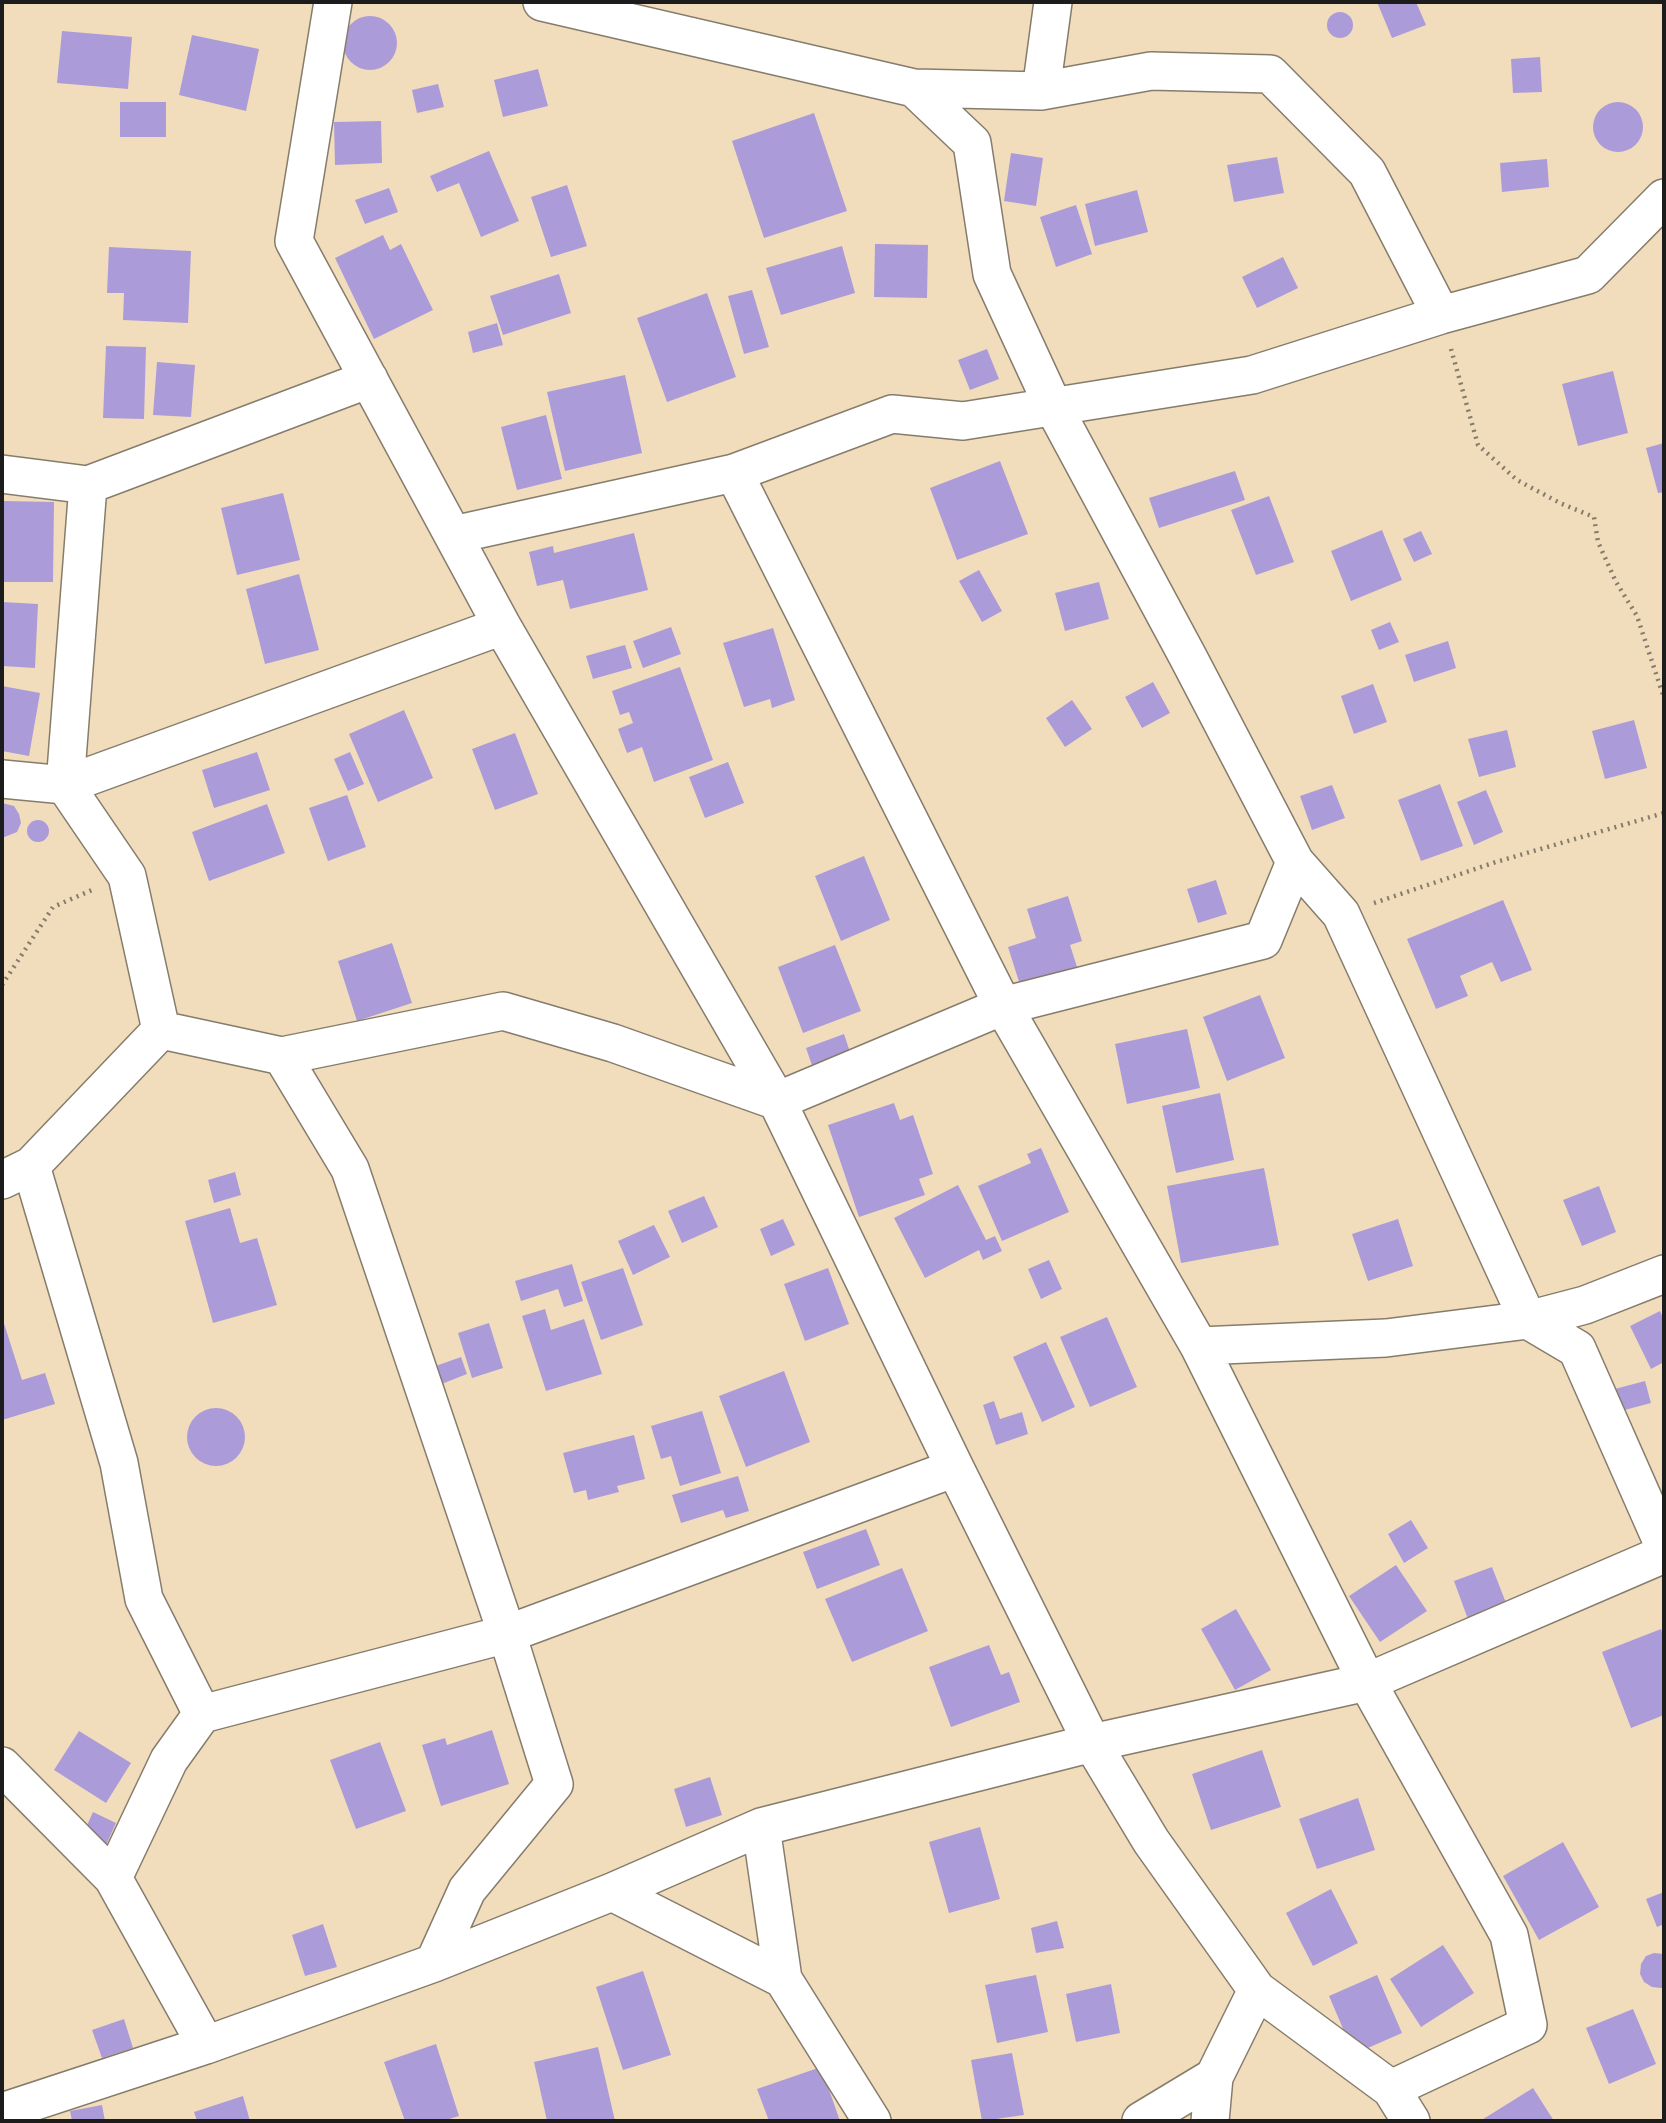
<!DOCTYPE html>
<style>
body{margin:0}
#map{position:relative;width:1666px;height:2123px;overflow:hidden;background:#f1ddbc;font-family:"Patrick Hand",sans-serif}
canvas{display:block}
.frame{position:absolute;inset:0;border:4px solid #1c1c1c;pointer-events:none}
</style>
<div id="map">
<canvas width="1666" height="2123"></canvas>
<div class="frame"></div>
</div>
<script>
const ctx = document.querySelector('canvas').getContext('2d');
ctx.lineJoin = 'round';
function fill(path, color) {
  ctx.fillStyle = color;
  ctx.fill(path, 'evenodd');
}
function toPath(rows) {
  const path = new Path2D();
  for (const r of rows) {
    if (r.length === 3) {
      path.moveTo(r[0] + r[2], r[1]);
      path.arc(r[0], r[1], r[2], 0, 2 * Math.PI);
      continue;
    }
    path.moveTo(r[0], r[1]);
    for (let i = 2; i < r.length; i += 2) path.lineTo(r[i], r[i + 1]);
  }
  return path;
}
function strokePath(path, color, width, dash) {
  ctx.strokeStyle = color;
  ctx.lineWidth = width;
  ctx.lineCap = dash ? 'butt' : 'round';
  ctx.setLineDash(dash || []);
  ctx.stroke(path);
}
fill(toPath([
 [1377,2,1416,2,1426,25,1392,38],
 [1340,25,13],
 [370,43,27],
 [62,31,132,37,128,89,57,83],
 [192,35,259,49,246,111,179,95],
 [1540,57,1542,92,1513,93,1511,59],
 [538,69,548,106,503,117,494,80],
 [438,84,444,107,417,113,412,90],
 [120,102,166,102,166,137,120,137],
 [1618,127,25],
 [814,113,847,211,764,238,732,141],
 [381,121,382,163,335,165,334,122],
 [489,151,519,221,481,237,459,183,437,192,430,176],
 [1011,153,1043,158,1036,206,1004,201],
 [1277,157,1284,193,1234,202,1227,165],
 [1547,159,1549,187,1502,192,1500,163],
 [567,185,587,246,551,257,531,197],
 [389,188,398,212,365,224,355,200],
 [1137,190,1148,232,1095,246,1085,204],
 [1076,205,1092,254,1056,267,1040,217],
 [383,235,390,250,401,244,433,310,374,339,335,258],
 [875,244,928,245,927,298,874,297],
 [842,246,855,293,781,315,766,268],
 [109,247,191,251,188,323,123,320,124,293,107,293],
 [1283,257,1298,288,1257,308,1242,277],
 [559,274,571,313,503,335,490,296],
 [752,290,769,347,744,354,728,296],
 [707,293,736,377,667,402,637,318],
 [497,323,503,345,473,353,468,332],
 [106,346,146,347,144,419,103,418],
 [987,349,999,379,970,390,958,360],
 [157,362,195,365,191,417,153,415],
 [1613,371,1628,433,1578,446,1562,384],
 [625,375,642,453,565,471,547,392],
 [546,415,562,479,517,490,501,427],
 [1664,443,1664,492,1658,493,1646,448],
 [1000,461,1028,534,957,560,930,488],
 [1235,471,1245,500,1159,528,1149,498],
 [283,493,300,560,237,575,221,508],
 [1269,496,1294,562,1256,575,1231,510],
 [3,501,54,502,53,582,2,582],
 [1382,530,1402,580,1351,601,1331,551],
 [1421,531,1432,554,1414,562,1403,539],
 [634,533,648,590,570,609,563,580,537,586,529,552,553,546,554,553],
 [979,570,1002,611,982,622,959,581],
 [299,574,319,650,265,664,246,589],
 [1099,582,1109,619,1065,631,1055,593],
 [2,602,38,604,35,668,2,666],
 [1390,622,1399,642,1379,650,1371,630],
 [671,627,681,654,643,668,633,641],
 [773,628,795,700,772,708,770,699,744,707,723,643],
 [1448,641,1456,668,1414,682,1405,655],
 [625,645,632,668,593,679,586,656],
 [680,667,713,760,654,782,642,747,627,753,618,729,633,723,629,712,620,715,612,691],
 [1153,682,1170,713,1142,728,1125,697],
 [1373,684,1387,722,1354,734,1341,696],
 [2,686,40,693,29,756,2,751],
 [1072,700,1092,729,1065,747,1046,718],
 [404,710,433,778,378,802,349,734],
 [1634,720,1647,768,1605,779,1592,731],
 [1507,730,1516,767,1479,777,1468,739],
 [515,733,538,794,495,810,472,749],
 [257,752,270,790,214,808,202,770],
 [350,752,364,784,348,791,334,759],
 [728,762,744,803,705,818,689,777],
 [1440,784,1463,846,1421,861,1398,800],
 [1332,785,1345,818,1312,830,1300,796],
 [1486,790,1503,832,1474,845,1457,802],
 [347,795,366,847,328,861,309,808],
 [2,803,14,806,19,814,21,823,17,832,2,838],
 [267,804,285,853,209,881,192,832],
 [38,831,11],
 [864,856,890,920,841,941,815,876],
 [1216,880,1227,914,1198,923,1187,889],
 [1068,896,1082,941,1070,945,1078,970,1021,988,1008,947,1036,938,1027,909],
 [1503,900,1532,970,1501,982,1492,962,1460,976,1468,996,1436,1009,1407,939],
 [392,943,412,1003,357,1021,338,961],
 [835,945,861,1011,803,1033,778,967],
 [1260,995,1285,1058,1227,1081,1203,1017],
 [1187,1029,1200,1088,1127,1104,1115,1044],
 [844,1034,853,1061,815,1074,806,1048],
 [1220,1093,1234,1160,1176,1173,1162,1106],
 [894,1103,900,1120,913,1115,933,1174,919,1179,925,1195,859,1217,828,1125],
 [1041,1148,1069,1212,1002,1241,978,1186,1031,1163,1027,1154],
 [1264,1168,1279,1245,1181,1263,1167,1186],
 [235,1172,241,1195,214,1203,208,1180],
 [958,1185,986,1240,995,1236,1002,1251,983,1260,979,1250,925,1278,894,1218],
 [1599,1186,1616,1232,1582,1246,1563,1200],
 [704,1196,718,1227,682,1243,668,1211],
 [230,1208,240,1243,257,1238,277,1305,213,1323,185,1221],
 [783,1219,795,1245,771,1256,760,1229],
 [1398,1219,1413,1266,1368,1281,1352,1234],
 [654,1225,670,1257,633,1275,618,1241],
 [1049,1260,1062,1289,1041,1299,1028,1269],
 [572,1264,583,1301,564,1307,558,1289,521,1301,515,1281],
 [623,1268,643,1325,601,1340,581,1282],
 [828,1268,849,1324,805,1341,784,1284],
 [545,1309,551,1330,584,1319,602,1374,546,1391,522,1316],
 [1660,1311,1664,1320,1664,1362,1651,1369,1630,1326],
 [2,1317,22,1380,45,1373,55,1404,2,1420],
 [1107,1317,1137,1387,1090,1407,1060,1337],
 [489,1323,503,1368,472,1378,458,1333],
 [1046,1342,1075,1407,1042,1422,1013,1357],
 [461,1357,467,1374,439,1385,433,1367],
 [784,1371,810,1442,746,1467,719,1396],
 [1645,1381,1651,1403,1617,1412,1611,1390],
 [994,1401,1000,1419,1022,1412,1028,1434,996,1445,983,1405],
 [216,1437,29],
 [702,1411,721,1473,680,1486,671,1456,661,1459,651,1426],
 [634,1435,645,1479,617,1486,619,1492,588,1500,586,1490,574,1493,563,1453],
 [738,1476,749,1511,726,1518,723,1510,681,1523,672,1495],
 [1411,1520,1428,1548,1404,1563,1388,1534],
 [866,1529,880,1565,817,1589,803,1552],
 [1396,1565,1427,1611,1380,1642,1349,1596],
 [1492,1567,1508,1608,1469,1622,1454,1581],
 [902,1568,928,1631,852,1662,825,1599],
 [1236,1609,1271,1670,1235,1690,1201,1629],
 [1661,1629,1664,1637,1664,1715,1631,1728,1602,1652],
 [989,1645,1001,1675,1009,1672,1020,1702,951,1727,929,1667],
 [492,1730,509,1784,441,1806,422,1745,445,1738,447,1745],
 [79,1731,131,1763,106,1803,54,1770],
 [380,1742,406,1811,356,1829,330,1760],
 [1262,1750,1281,1807,1211,1830,1192,1774],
 [710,1777,722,1815,686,1827,674,1789],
 [1358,1798,1375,1850,1317,1869,1299,1819],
 [93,1812,116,1823,106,1845,83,1834],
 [980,1827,1000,1899,949,1913,929,1842],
 [1563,1842,1599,1907,1539,1940,1503,1876],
 [1331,1889,1358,1943,1313,1966,1286,1913],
 [1664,1892,1664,1924,1657,1927,1646,1899],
 [1057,1921,1064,1948,1036,1953,1031,1928],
 [323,1924,337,1967,305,1976,292,1935],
 [1443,1945,1474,1993,1421,2027,1390,1979],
 [1654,1953,1664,1954,1664,1987,1661,1988,1652,1987,1644,1982,1640,1974,1641,1964,1646,1956],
 [643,1971,671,2055,623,2070,596,1987],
 [1036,1975,1048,2032,997,2043,985,1985],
 [1377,1975,1402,2033,1354,2054,1329,1996],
 [1111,1984,1120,2033,1076,2042,1066,1994],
 [1633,2009,1656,2064,1609,2084,1586,2028],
 [124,2019,133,2048,102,2058,92,2030],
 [436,2044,459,2116,443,2121,405,2121,384,2062],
 [598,2047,615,2121,547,2121,534,2062],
 [1012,2053,1024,2115,982,2121,971,2060],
 [821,2067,840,2121,769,2121,757,2089],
 [1533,2088,1554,2121,1480,2121],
 [243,2096,250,2121,197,2121,194,2112],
 [102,2105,105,2121,72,2121,70,2111]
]), '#ac9bd9');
const minor = toPath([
 [333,2,294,241,502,626,777,1101,955,1468,1092,1743,1151,1841,1257,1990,1391,2089,1411,2121],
 [542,2,914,88,1041,91,1151,71,1270,74,1367,172,1441,315],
 [1041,91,1053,2],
 [369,379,88,485,65,785,127,876,161,1030,282,1056,350,1169,507,1634,554,1784,467,1890,434,1963],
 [734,473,1003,1006,1199,1346,1367,1682,1509,1935,1528,2025,1391,2089],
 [2,474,88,485],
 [453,535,734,473,892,414,963,421,1252,375,1441,315,1588,275,1664,198],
 [2,779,65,785,502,626],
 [1295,862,1341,914,1528,1320,1585,1305,1664,1274],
 [282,1056,503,1011,613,1043,777,1101,1003,1006,1263,940,1295,862,1188,657,1053,406,992,274,972,143,914,88],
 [31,1166,119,1463,144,1599,202,1714,169,1760,113,1878],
 [2,1180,31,1166,161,1030],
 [1199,1346,1386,1338,1528,1320,1577,1349,1664,1546],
 [202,1714,507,1634,955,1468],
 [2,1766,113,1878,206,2045],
 [761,1827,783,1979,872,2121],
 [612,1892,783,1979],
 [2,2112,206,2045,434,1963,612,1892,761,1827,1092,1743,1367,1682,1664,1554],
 [1141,2121,1214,2077,1257,1990],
 [1210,2121,1214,2077]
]);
strokePath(minor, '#867c6c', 40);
strokePath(toPath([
 [1451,349,1478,445,1517,480,1560,503,1594,517,1598,542,1616,582,1637,616,1664,698],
 [1374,903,1496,862,1664,813],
 [2,985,53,907,92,890]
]), '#867c6c', 4.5, [2, 5]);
strokePath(minor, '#fff', 37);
</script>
